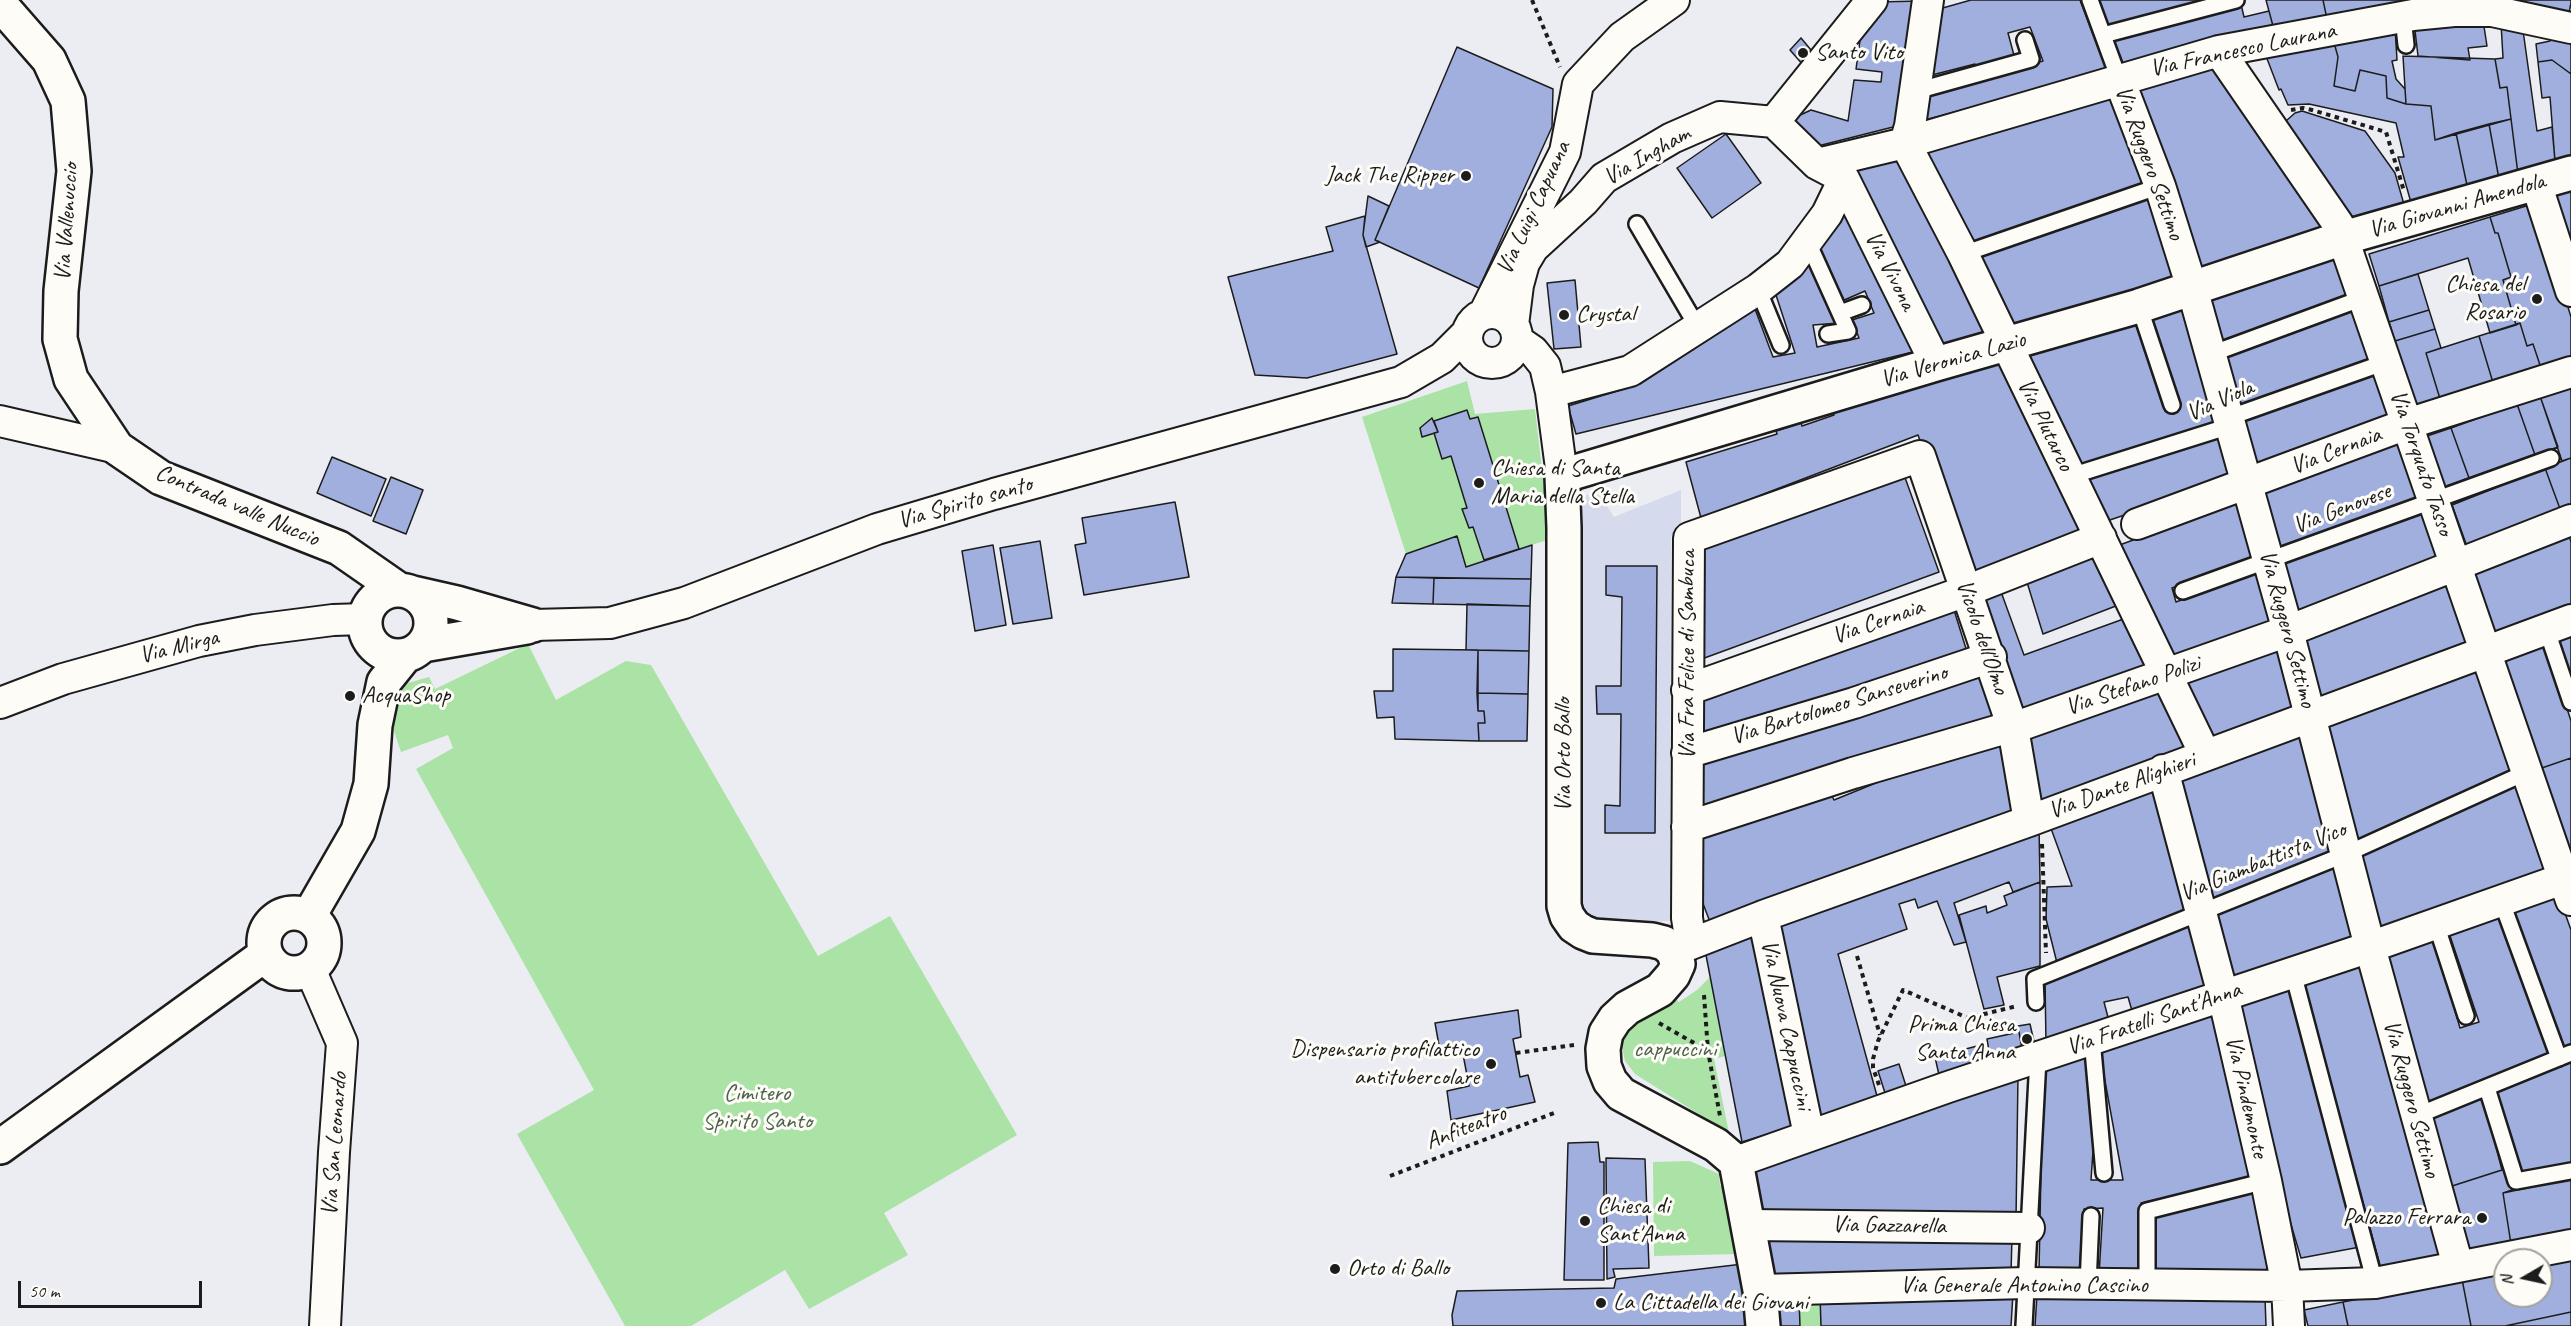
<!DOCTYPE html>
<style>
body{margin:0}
#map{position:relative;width:2571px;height:1326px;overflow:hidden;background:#ebedf2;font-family:Caveat,sans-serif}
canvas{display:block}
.north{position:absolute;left:2493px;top:1248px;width:60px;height:60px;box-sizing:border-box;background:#fdfcf7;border:2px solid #a3a29f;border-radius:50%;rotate:261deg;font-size:16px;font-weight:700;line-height:24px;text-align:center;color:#1c1c1c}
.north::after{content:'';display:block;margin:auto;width:21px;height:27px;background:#1c1c1c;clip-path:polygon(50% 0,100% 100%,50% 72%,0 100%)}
.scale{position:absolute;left:18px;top:1281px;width:184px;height:27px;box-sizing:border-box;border:3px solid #1c1c1c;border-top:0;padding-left:8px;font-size:18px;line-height:21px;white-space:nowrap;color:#1c1c1c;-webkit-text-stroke:4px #fdfcf7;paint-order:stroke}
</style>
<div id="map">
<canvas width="2571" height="1326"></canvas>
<div class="north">N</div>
<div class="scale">50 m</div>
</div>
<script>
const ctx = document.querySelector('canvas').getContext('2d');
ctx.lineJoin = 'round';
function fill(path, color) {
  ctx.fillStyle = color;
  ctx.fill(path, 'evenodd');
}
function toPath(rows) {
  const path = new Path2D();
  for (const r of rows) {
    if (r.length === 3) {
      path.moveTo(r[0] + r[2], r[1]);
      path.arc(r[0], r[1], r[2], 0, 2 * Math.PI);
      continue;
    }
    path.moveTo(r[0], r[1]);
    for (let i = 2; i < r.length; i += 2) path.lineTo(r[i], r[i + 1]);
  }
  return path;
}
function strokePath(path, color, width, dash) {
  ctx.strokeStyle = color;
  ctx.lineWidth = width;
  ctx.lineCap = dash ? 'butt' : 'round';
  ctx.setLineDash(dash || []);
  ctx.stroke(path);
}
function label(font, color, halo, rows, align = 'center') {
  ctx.font = font + ' Caveat,sans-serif';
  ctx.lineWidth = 6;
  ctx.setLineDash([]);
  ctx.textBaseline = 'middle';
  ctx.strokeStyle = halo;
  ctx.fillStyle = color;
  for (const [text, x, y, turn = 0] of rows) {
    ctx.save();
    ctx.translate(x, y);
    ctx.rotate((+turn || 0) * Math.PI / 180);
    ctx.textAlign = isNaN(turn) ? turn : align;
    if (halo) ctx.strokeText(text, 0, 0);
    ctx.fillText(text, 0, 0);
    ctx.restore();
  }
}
fill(toPath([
 [1681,490,1681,528,1671,536,1670,921,1603,924,1590,917,1582,902,1577,498,1598,492,1614,517]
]), '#d5daec');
fill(toPath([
 [1467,381,1475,414,1535,409,1550,539,1519,549,1478,417,1470,419,1467,411,1434,421,1432,418,1420,428,1422,437,1434,433,1451,456,1467,508,1462,510,1469,528,1473,527,1484,560,1466,567,1457,536,1406,554,1362,417],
 [528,644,556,700,626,661,651,665,818,956,890,916,1017,1135,884,1213,908,1255,809,1309,785,1270,691,1326,625,1326,517,1134,594,1090,416,769,453,748,448,735,401,752,392,725,393,707,404,703,397,686,429,677,435,689],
 [1710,977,1725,1056,1714,1059,1729,1133,1635,1074,1625,1061,1622,1047,1623,1037,1631,1026,1653,1015,1675,998,1679,1002,1697,990],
 [1690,1161,1719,1174,1720,1186,1732,1184,1737,1254,1654,1256,1653,1162],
 [1820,1296,1821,1326,1800,1326,1799,1298]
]), '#abe2a6');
const building = toPath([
 [1971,0,2080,0,2107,71,1921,121,1925,92,2043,61,2030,27,2008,33,2015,59,1977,69,1975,64,1928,76,1932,11,1971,0],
 [2097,0,2209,0,2108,27,2097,0],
 [2266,0,2323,0,2327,19,2273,26,2266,0],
 [2323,0,2408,0,2410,7,2327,19,2323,0],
 [2513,0,2571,0,2571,3,2568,18,2512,6,2513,0],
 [1921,1,1901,125,1806,149,1785,122,1811,110,1848,121,1854,80,1881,82,1882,72,1856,69,1862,26,1875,2,1921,1],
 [2241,4,2244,17,2269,11,2273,26,2124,66,2113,39,2241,4],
 [2483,20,2487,46,2468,48,2470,60,2418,56,2414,22,2483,20],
 [2501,23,2522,23,2537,131,2552,127,2555,161,2518,174,2507,87,2500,88,2495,59,2503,58,2501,23],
 [2395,27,2397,60,2392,61,2396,79,2405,89,2406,104,2387,98,2386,76,2360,70,2355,91,2334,86,2338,57,2333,39,2395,27],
 [2553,32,2571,36,2571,74,2552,60,2538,62,2536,44,2550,41,2553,32],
 [1801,38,1816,56,1804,66,1790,50,1801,38],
 [2333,39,2338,57,2334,86,2355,91,2360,70,2386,76,2387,98,2406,104,2431,106,2435,140,2456,133,2468,190,2412,206,2398,157,2404,157,2396,123,2309,104,2288,105,2281,89,2279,90,2266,56,2333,39],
 [1457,47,1553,89,1552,127,1479,288,1375,240,1457,47],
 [2403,56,2495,59,2500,88,2507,87,2511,119,2435,140,2431,106,2406,104,2403,56],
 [2552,60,2571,74,2571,156,2555,161,2550,97,2542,98,2538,62,2552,60],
 [2206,61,2264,132,2327,229,2199,274,2129,88,2206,61],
 [2117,91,2147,182,1967,244,1920,149,2117,91],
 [2302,111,2365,131,2395,173,2405,208,2351,224,2278,128,2295,113,2302,111],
 [2511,119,2518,174,2499,179,2489,124,2511,119],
 [2489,124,2499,179,2468,190,2456,133,2489,124],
 [1726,134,1761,183,1712,218,1677,168,1726,134],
 [1898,155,1990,334,1936,348,1848,169,1898,155],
 [2571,190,2571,255,2553,196,2571,190],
 [1368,196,1389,206,1375,240,1380,242,1366,247,1363,235,1368,196],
 [2150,197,2174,280,2009,331,1973,256,2150,197],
 [2536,203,2571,317,2571,362,2542,371,2533,344,2527,346,2520,323,2516,325,2503,280,2511,277,2498,233,2495,233,2490,217,2536,203],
 [1847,204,1917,351,1576,434,1568,406,1640,384,1755,309,1773,357,1795,353,1775,292,1812,262,1839,323,1813,325,1817,347,1859,338,1852,320,1874,313,1865,291,1842,301,1817,248,1847,204],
 [1365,216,1363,235,1397,354,1307,378,1255,375,1228,277,1333,251,1326,227,1365,216],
 [2490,217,2495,233,2498,233,2511,277,2503,280,2516,325,2490,333,2468,258,2379,286,2369,254,2490,217],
 [2336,255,2350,295,2217,344,2204,296,2336,255],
 [2418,274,2429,310,2389,322,2379,286,2418,274],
 [1575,280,1581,347,1554,349,1547,283,1575,280],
 [2183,302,2215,425,2078,468,2019,352,2136,318,2167,411,2179,408,2150,312,2183,302],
 [2354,309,2372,360,2238,409,2221,358,2354,309],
 [2429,310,2435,329,2395,341,2389,322,2429,310],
 [2520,323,2527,346,2533,344,2542,371,2494,386,2479,336,2520,323],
 [2435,329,2441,348,2426,353,2441,402,2416,409,2395,341,2435,329],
 [2479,336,2494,386,2441,402,2426,353,2479,336],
 [2002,358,2088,532,1969,576,1918,435,1701,518,1686,462,1777,434,1776,431,1801,423,1802,426,1834,415,1833,412,2002,358],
 [2375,372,2388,415,2255,468,2241,420,2375,372],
 [2571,385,2571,458,2562,461,2540,396,2571,385],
 [2540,396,2558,447,2535,455,2517,404,2540,396],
 [2517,404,2535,455,2469,478,2451,428,2517,404],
 [1467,410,1470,419,1478,417,1519,549,1484,560,1473,527,1469,528,1462,509,1467,508,1451,456,1442,459,1434,433,1438,432,1434,421,1467,410],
 [1432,418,1438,432,1422,437,1420,428,1432,418],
 [2451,428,2469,478,2444,487,2427,436,2451,428],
 [2218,436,2230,479,2104,522,2083,478,2218,436],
 [2401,440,2420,497,2277,550,2262,492,2401,440],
 [332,457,386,479,371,516,317,493,332,457],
 [2571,458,2571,514,2563,517,2545,468,2571,458],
 [2545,468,2563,517,2469,552,2452,505,2545,468],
 [1903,472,1939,572,1699,660,1701,548,1903,472],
 [391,477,423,490,406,534,373,521,391,477],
 [2238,501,2254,559,2172,588,2176,602,2258,571,2273,628,2173,666,2117,546,2238,501],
 [1175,502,1189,577,1084,595,1075,545,1086,543,1082,518,1175,502],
 [2424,509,2442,563,2296,622,2280,562,2424,509],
 [2567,529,2571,542,2571,608,2492,635,2469,569,2567,529],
 [1457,536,1466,567,1532,545,1531,579,1396,577,1406,554,1457,536],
 [1040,541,1052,618,1013,624,1000,548,1040,541],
 [993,545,1006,625,975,631,962,551,993,545],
 [2098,553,2121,604,2043,634,2026,579,2098,553],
 [1606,566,1657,566,1655,833,1605,833,1605,805,1620,806,1621,714,1597,714,1596,686,1621,686,1622,597,1606,595,1606,566],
 [1396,577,1434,578,1433,604,1392,603,1396,577],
 [1434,578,1531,579,1530,606,1433,604,1434,578],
 [2447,578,2470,644,2318,700,2300,633,2447,578],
 [2000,589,2024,655,2129,617,2151,672,2016,717,1976,598,2000,589],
 [1467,604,1530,606,1529,651,1466,650,1467,604],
 [1954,610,1968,655,1701,737,1700,702,1954,610],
 [2571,631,2571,682,2553,637,2571,631],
 [2545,640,2571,721,2571,758,2536,770,2499,656,2545,640],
 [2277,642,2295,711,2207,742,2179,678,2277,642],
 [1393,649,1478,650,1478,711,1484,711,1485,723,1478,723,1479,741,1395,739,1394,717,1377,718,1374,691,1393,691,1393,649],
 [1478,650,1529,651,1528,694,1477,693,1478,650],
 [2478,664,2513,769,2355,841,2323,721,2478,664],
 [1982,669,1998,722,1697,815,1701,755,1982,669],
 [2163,685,2190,747,2033,806,2017,736,2163,685],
 [1477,693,1528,694,1527,741,1479,741,1478,723,1485,723,1484,711,1478,711,1477,693],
 [2300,730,2331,852,2208,900,2174,778,2300,730],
 [2004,735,2019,810,1710,922,1699,893,1702,829,1829,790,1834,800,1974,743,2004,735],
 [2571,758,2571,864,2536,770,2571,758],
 [2520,784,2549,870,2379,935,2359,856,2520,784],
 [2154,785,2187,909,2057,963,2046,919,2047,887,2072,886,2049,823,2154,785],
 [2039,826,2040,882,2013,892,2009,882,1954,903,1966,942,1954,945,1937,901,1918,908,1915,899,1899,904,1907,929,1838,954,1877,1096,1811,1121,1774,925,2039,826],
 [2338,866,2355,941,2229,984,2210,917,2338,866],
 [2040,882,2040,966,1997,977,2004,1005,1984,1009,1959,915,1986,906,1987,913,2007,905,2004,896,2040,882],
 [2557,891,2571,930,2571,1044,2562,1048,2512,908,2557,891],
 [2498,913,2550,1054,2428,1105,2384,953,2434,938,2460,1028,2479,1022,2448,930,2498,913],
 [2191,924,2207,989,2133,1014,2128,997,2104,1002,2109,1021,2046,1045,2045,979,2191,924],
 [1762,930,1800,1124,1742,1142,1705,950,1762,930],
 [2361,958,2442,1256,2381,1269,2302,978,2361,958],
 [2291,983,2360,1247,2301,1258,2278,1181,2233,1002,2291,983],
 [2211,1008,2252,1178,2141,1203,2140,1275,2099,1275,2103,1208,2084,1209,2079,1274,2039,1272,2043,1066,2089,1050,2094,1136,2091,1180,2123,1180,2099,1048,2211,1008],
 [1518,1010,1521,1037,1513,1039,1520,1077,1528,1075,1535,1102,1451,1120,1447,1091,1469,1086,1462,1049,1440,1051,1435,1023,1518,1010],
 [2030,1024,2035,1046,2022,1049,2018,1026,2030,1024],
 [2019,1032,2022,1049,1990,1057,1987,1039,2019,1032],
 [1981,1045,1986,1064,1939,1075,1935,1057,1981,1045],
 [2571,1061,2571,1164,2519,1173,2496,1093,2571,1061],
 [1899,1064,1906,1086,1885,1093,1878,1071,1899,1064],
 [2018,1075,2016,1220,1757,1219,1746,1168,2018,1075],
 [2483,1097,2502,1170,2449,1187,2430,1119,2483,1097],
 [1598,1142,1600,1162,1604,1162,1604,1280,1564,1280,1568,1143,1598,1142],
 [1606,1158,1645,1159,1649,1268,1613,1269,1615,1277,1607,1279,1606,1158],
 [2508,1168,2512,1190,2503,1193,2511,1244,2467,1250,2449,1187,2508,1168],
 [2571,1179,2571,1232,2511,1244,2503,1193,2571,1179],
 [2256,1191,2271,1276,2154,1276,2154,1215,2256,1191],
 [1761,1234,2012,1236,2011,1274,1768,1281,1761,1234],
 [2571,1258,2571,1312,2505,1326,2471,1326,2462,1279,2505,1271,2505,1296,2541,1296,2541,1264,2571,1258],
 [1743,1264,1749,1326,1453,1326,1452,1315,1457,1291,1614,1288,1616,1279,1743,1264],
 [2462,1279,2471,1326,2348,1326,2343,1302,2462,1279],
 [2013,1293,2011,1326,1821,1326,1820,1296,2013,1293],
 [2037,1295,2265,1298,2266,1326,2035,1326,2037,1295],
 [1799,1298,1800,1326,1777,1326,1776,1299,1799,1298],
 [2343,1302,2348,1326,2308,1326,2304,1310,2343,1302],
 [2571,1312,2571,1326,2505,1326,2571,1312]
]);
fill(building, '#a1afdf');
strokePath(building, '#1c1c1c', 1.5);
const service = toPath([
 [2090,0,2119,79],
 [2403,17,2406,45],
 [2103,35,2236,0],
 [1916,91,2031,59,2025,40],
 [1637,224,1698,328],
 [1807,240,1848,331,1828,334],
 [1963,254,2160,186],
 [1758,289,1781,345],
 [2139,306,2172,405],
 [1840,313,1862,305],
 [2211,354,2363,298],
 [2071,476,2217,430,2239,414,2386,362],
 [2183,591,2551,458],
 [2546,628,2571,702],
 [2501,900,2559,1058],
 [2436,924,2466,1016],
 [2293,973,2375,1283],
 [2036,1002,2035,979,2346,854,2527,772],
 [2092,1039,2104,1173],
 [2487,1088,2516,1181,2571,1171],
 [2416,1116,2571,1053],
 [2088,1285,2091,1216],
 [2147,1286,2147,1211,2266,1181],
 [2024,1326,2038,1058]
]);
const minor = toPath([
 [1928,0,1910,126,1905,143,1963,254,2199,742],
 [2219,51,2338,224,2571,900],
 [2119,79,2160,186,2192,288,2288,631,2370,947,2458,1266],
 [1774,122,1872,0],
 [1817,164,1905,143,2219,51,2413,15,2454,11,2492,11,2571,28],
 [1844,179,1936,364],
 [2536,183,2571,291],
 [1492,338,25],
 [1484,314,1565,152,1578,84,1622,37,1674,0],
 [1513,325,1518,285,1524,263,1533,248,1583,202,1604,178,1672,138,1720,117,1774,122,1817,164,1836,174],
 [1517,340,1533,351,1545,366,1551,392,1562,476],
 [1551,392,1630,371,1758,289,1790,264,1827,214,1844,179],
 [0,421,117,448],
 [2137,524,2407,424,2571,372],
 [533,625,610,623,684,603,877,529,994,494,1401,382,1442,358,1468,332],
 [1687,690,1966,591,2101,538],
 [0,703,63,679,199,641,255,630,333,620,365,619],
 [1687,753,1854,703,1991,657],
 [2163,770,2223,995,2266,1181,2287,1286,2289,1326],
 [1687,827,1853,773,2003,729,2013,728,2288,631,2571,520],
 [1763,916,1809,1135],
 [1691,944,1687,918,1689,538,1920,456,2013,728,2029,821],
 [1673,951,1763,916,2029,821,2571,620],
 [310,969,342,1043,334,1152,325,1326],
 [1736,1162,1948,1087,2370,947,2571,876],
 [1749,1225,2029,1228],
 [1760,1290,2026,1283,2287,1286,2375,1283,2571,1245]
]);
const tertiary = toPath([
 [0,4,49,60,68,101,74,171,61,291,60,339,71,379,117,448,161,478,339,548,398,589],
 [398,623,33],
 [413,593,457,603,533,625],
 [423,645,527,627],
 [294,943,30],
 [309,916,358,831,371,784,375,725,384,682,405,656],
 [0,1147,266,954],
 [1763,1326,1760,1290,1736,1162,1716,1145,1621,1094,1610,1081,1604,1066,1603,1049,1606,1033,1615,1019,1627,1008,1660,990,1673,975,1678,964,1673,951,1664,943,1652,940,1593,936,1583,932,1574,926,1567,916,1564,906,1564,528,1562,476,1936,364,2139,306,2343,238,2571,173]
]);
strokePath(service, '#1c1c1c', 20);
strokePath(minor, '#1c1c1c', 34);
strokePath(tertiary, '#1c1c1c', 38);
strokePath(toPath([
 [1532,0,1560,67],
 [2291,110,2303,108,2312,110,2386,132,2404,191],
 [2042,844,2046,953],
 [1857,956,1880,1035],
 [1704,995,1708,1051,1720,1116],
 [1659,1023,1708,1051],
 [1516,1053,1574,1045],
 [1879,1085,1873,1068,1873,1059,1878,1041,1903,990,1968,1018,2017,1006],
 [1390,1176,1554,1113]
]), '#1c1c1c', 4, [4.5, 4.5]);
strokePath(service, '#fdfcf7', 15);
strokePath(minor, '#fdfcf7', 30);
strokePath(tertiary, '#fdfcf7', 33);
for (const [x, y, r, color] of [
 [1803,53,6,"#1c1c1c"],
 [1466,176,6,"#1c1c1c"],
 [2537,299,6,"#1c1c1c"],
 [1564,315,6,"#1c1c1c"],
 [1479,483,6,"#1c1c1c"],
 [350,696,6,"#1c1c1c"],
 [2027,1039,6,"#1c1c1c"],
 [1491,1064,6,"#1c1c1c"],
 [2482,1218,6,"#1c1c1c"],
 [1585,1221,6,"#1c1c1c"],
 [1335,1269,6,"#1c1c1c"],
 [1601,1303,6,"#1c1c1c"]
]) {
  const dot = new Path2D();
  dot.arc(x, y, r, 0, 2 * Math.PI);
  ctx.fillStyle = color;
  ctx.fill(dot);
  strokePath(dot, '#fdfcf7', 2);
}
label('24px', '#1c1c1c', '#fdfcf7', [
 ["Via Francesco Laurana",2243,50,-12],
 ["Via Ingham",1647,156,-30],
 ["Via Ruggero Settimo",2149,163,70],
 ["Via Giovanni Amendola",2457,206,-16],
 ["Via Luigi Capuana",1534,208,-65],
 ["Via Vallenuccio",67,222,-86],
 ["Via Vivona",1890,271,63],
 ["Via Veronica Lazio",1953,360,-16],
 ["Via Viola",2220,401,-24],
 ["Via Plutarco",2045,425,64],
 ["Via Cernaia",2336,451,-21],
 ["Via Torquato Tasso",2421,463,71],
 ["Via Spirito santo",965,503,-16],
 ["Contrada valle Nuccio",237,506,23],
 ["Via Genovese",2342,509,-21],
 ["Via Cernaia",1878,622,-19],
 ["Via Ruggero Settimo",2287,629,75],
 ["Vicolo dell'Olmo",1982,637,71],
 ["Via Mirga",179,647,-14],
 ["Via Fra Felice di Sambuca",1688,655,-90],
 ["Via Stefano Polizi",2133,686,-19],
 ["Via Bartolomeo Sanseverino",1839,705,-17],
 ["Via Orto Ballo",1564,755,-90],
 ["Via Dante Alighieri",2122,786,-20],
 ["Via Giambattista Vico",2263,862,-22],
 ["Via Fratelli Sant'Anna",2154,1019,-19],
 ["Via Nuova Cappuccini",1786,1025,78],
 ["Via Pindemonte",2246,1097,77],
 ["Via Ruggero Settimo",2411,1099,75],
 ["Anfiteatro",1466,1128,-21],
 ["Via San Leonardo",335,1144,-86],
 ["Via Gazzarella",1889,1226,1],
 ["Via Generale Antonino Cascino",2024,1286]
]);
label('24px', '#1c1c1c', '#fdfcf7', [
 ["Santo Vito",1815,53],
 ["Jack The Ripper",1454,176,"right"],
 ["Chiesa del",2525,285,"right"],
 ["Rosario",2525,313,"right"],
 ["Crystal",1576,315],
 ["Chiesa di Santa",1491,469],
 ["Maria della Stella",1491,497],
 ["AcquaShop",362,696],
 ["Prima Chiesa",2015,1025,"right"],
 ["Santa Anna",2015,1053,"right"],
 ["Dispensario profilattico",1479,1050,"right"],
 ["antitubercolare",1479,1078,"right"],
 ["Chiesa di",1597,1207],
 ["Sant'Anna",1597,1235],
 ["Palazzo Ferrara",2470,1218,"right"],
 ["Orto di Ballo",1347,1269],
 ["La Cittadella dei Giovani",1613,1303]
], 'left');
label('24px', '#4e614c', '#fdfcf7', [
 ["cappuccini",1675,1050],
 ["Cimitero",757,1094],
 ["Spirito Santo",757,1122]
]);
</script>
